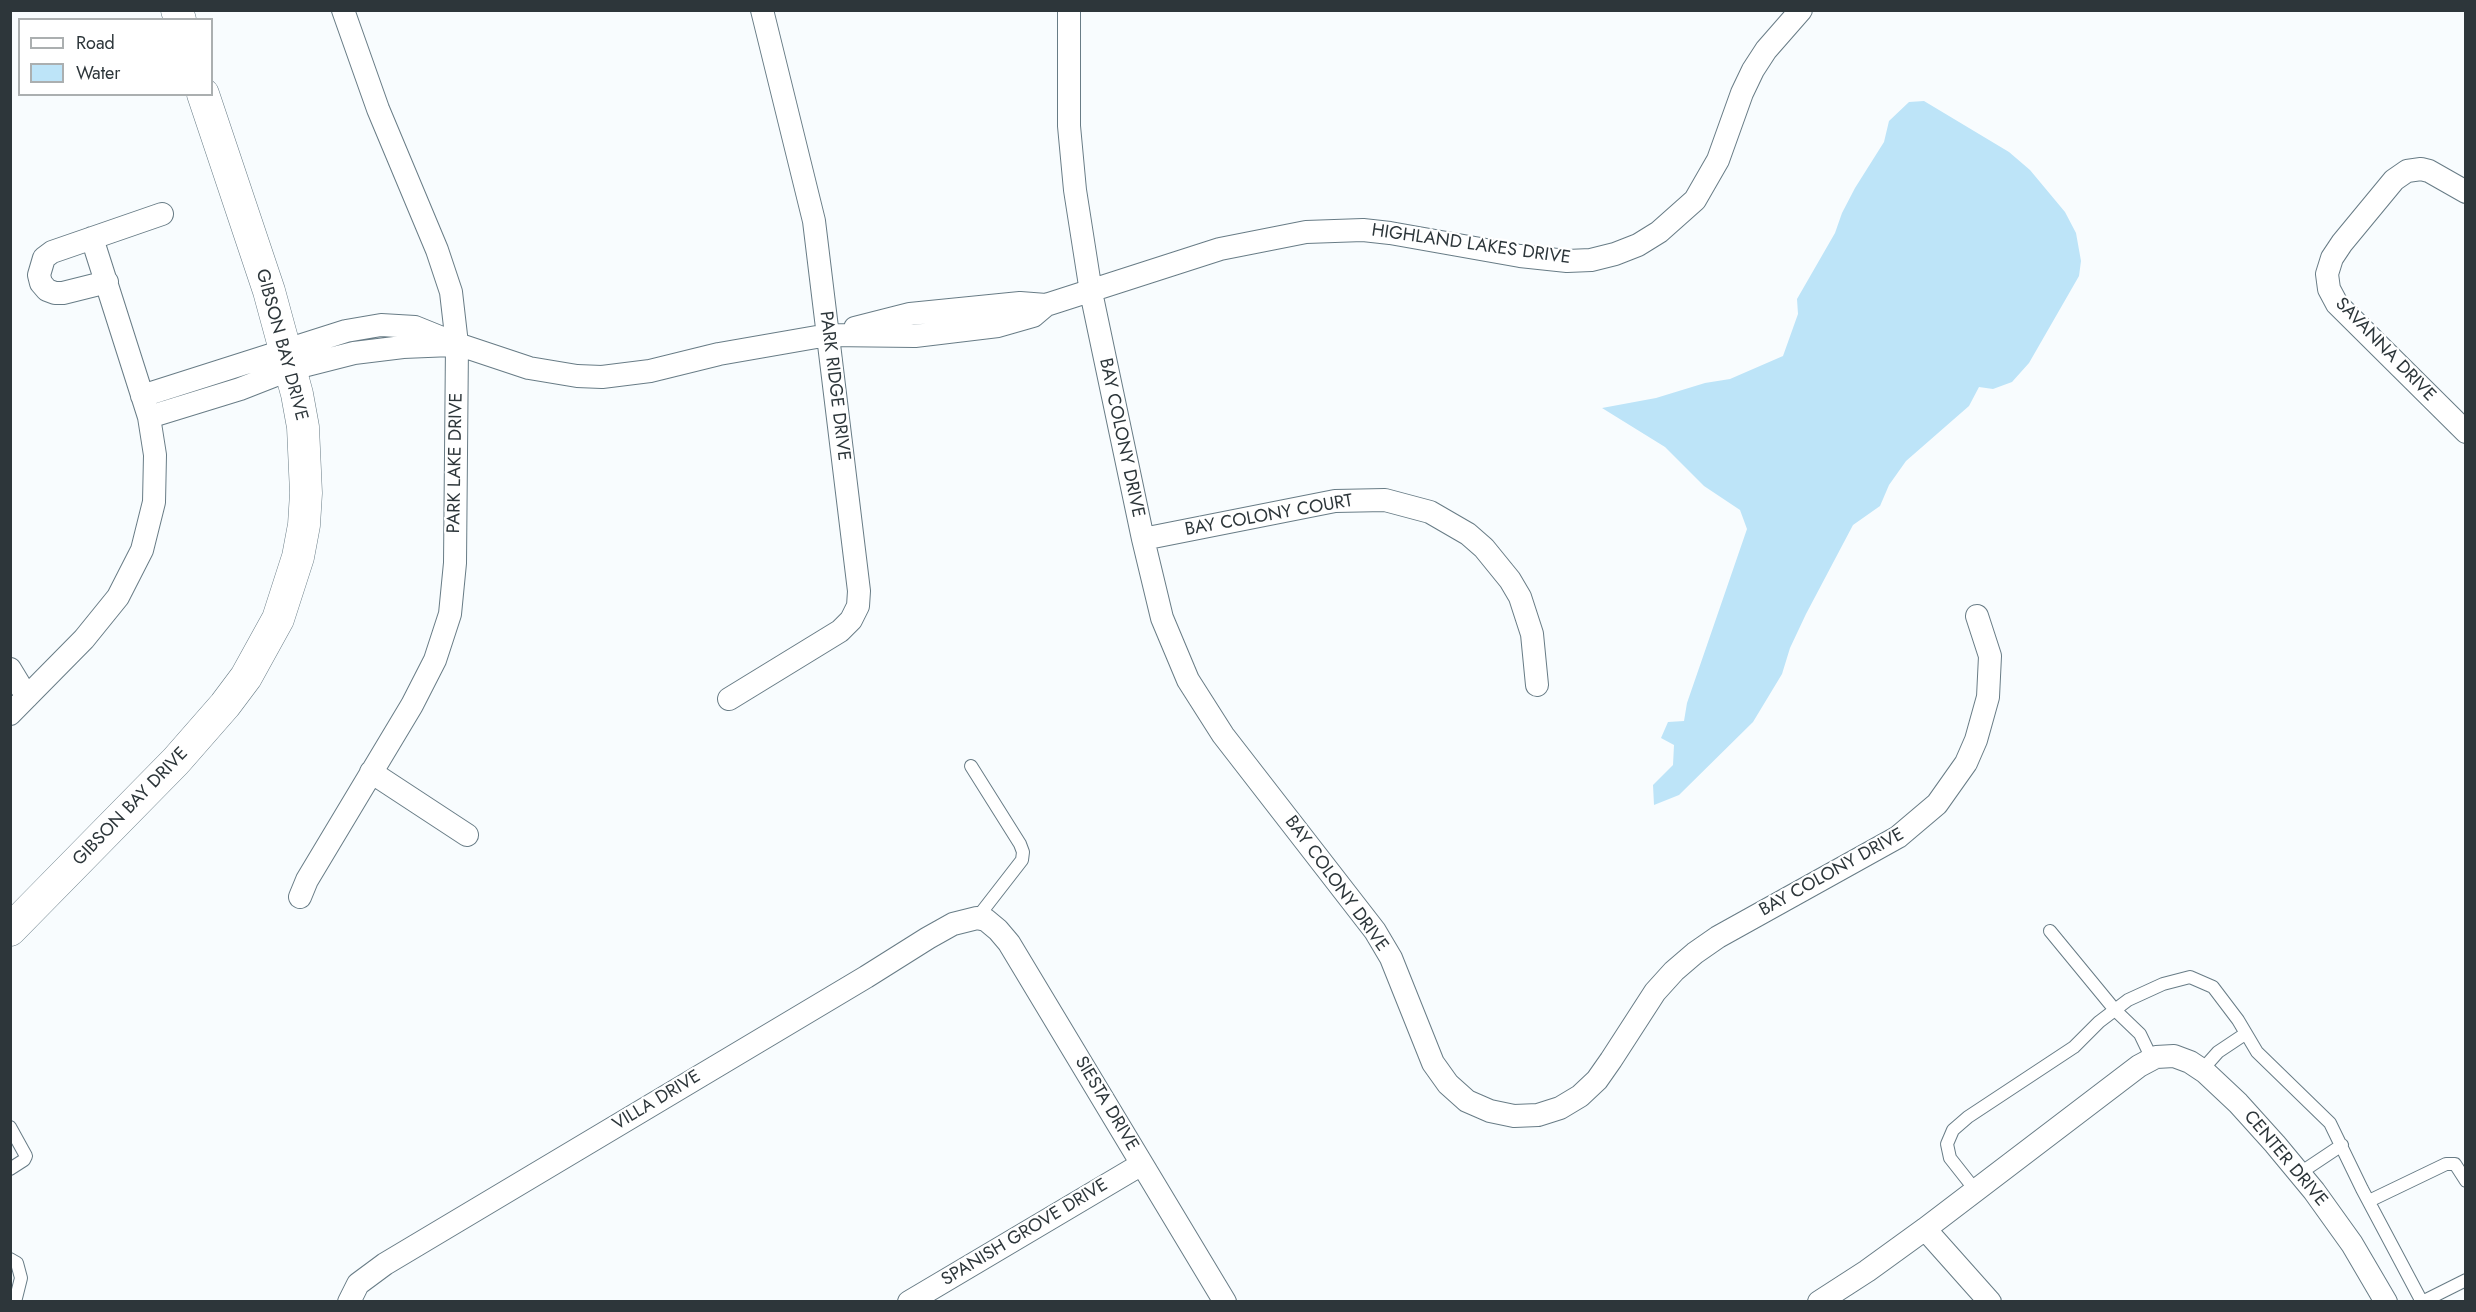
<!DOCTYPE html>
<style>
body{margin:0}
#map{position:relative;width:2476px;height:1312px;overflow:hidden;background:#f8fcfe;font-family:Jost,sans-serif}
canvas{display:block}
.frame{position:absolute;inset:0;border:12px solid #2d363a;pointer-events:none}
.legend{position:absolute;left:18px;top:18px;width:195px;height:78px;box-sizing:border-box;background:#fff;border:2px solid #abafb0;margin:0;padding:8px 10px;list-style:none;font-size:18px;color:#2d363a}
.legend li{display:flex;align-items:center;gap:12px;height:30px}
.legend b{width:30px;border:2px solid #abafb0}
</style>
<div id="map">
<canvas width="2476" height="1312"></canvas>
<div class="frame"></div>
<ul class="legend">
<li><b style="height:8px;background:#fff"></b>Road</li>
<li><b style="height:16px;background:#bde4f8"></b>Water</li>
</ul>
</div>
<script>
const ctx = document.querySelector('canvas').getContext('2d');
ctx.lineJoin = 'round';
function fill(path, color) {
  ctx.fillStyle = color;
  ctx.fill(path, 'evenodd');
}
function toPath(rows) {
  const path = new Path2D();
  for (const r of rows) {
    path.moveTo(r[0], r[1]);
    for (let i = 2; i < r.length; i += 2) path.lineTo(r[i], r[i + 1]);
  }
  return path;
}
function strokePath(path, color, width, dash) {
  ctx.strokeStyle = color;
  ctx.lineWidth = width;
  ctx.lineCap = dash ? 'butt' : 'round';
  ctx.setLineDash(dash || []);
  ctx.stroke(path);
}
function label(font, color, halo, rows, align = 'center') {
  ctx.font = font + ' Jost,sans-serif';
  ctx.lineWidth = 4.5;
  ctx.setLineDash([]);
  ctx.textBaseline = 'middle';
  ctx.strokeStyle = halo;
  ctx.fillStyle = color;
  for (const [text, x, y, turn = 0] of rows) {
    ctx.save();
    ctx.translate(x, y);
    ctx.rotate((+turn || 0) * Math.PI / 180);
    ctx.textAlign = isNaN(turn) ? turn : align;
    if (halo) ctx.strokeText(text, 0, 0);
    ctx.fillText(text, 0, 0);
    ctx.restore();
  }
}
fill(toPath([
 [1924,101,2009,152,2030,170,2065,212,2076,233,2081,261,2079,276,2029,363,2012,382,1993,389,1979,387,1969,406,1906,461,1889,485,1880,506,1853,525,1806,614,1790,648,1782,674,1753,722,1679,795,1654,805,1653,785,1673,765,1674,745,1661,738,1668,722,1684,721,1687,703,1747,529,1740,510,1704,486,1665,447,1602,408,1656,398,1705,383,1730,379,1783,356,1798,314,1797,299,1835,233,1842,213,1855,188,1884,142,1889,121,1909,102]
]), '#bde4f8');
const lane = toPath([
 [971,766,1020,844,1023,852,1022,860,977,918],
 [2050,931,2115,1010,2140,1034,2152,1059],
 [2202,1070,2218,1052,2245,1034],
 [10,1127,26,1156,24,1160,10,1169],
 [2300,1173,2342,1145],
 [1976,1191,1950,1158,1947,1144,1953,1130,1968,1117,2074,1047,2099,1022,2128,1000,2163,984,2190,977,2213,987,2238,1020,2257,1052,2330,1123,2362,1189,2422,1302],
 [2369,1201,2446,1164,2455,1164,2466,1181],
 [10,1259,17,1263,21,1278,15,1302],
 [2422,1302,2466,1280]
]);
const street = toPath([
 [1069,10,1069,126,1075,190,1091,292,1143,539,1162,618,1188,680,1223,735,1375,931,1391,958,1433,1063,1448,1084,1467,1101,1490,1111,1514,1116,1538,1115,1560,1108,1580,1096,1597,1080,1611,1060,1655,992,1674,971,1695,953,1718,937,1898,837,1937,804,1966,763,1976,740,1988,697,1990,656,1977,616],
 [2466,192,2429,171,2421,169,2407,171,2394,180,2342,243,2332,258,2327,274,2329,289,2337,304,2466,432],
 [107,282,63,293,55,293,47,290,41,283,39,275,44,258,52,252,162,214],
 [855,328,910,314,1020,303,1046,305],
 [142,396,346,331,381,325,415,327,457,344,529,368,577,376,602,377,650,371,719,354,828,335,915,336,998,326,1033,316,1046,305,1220,249,1306,232,1363,230,1390,233,1520,256,1567,261,1591,260,1615,254,1638,245,1659,232,1695,200,1718,160,1742,93,1753,70,1766,50,1801,10],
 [149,417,240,389,291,369,354,353,403,347,452,345],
 [1143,539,1335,501,1385,500,1430,512,1468,534,1484,548,1510,580,1520,597,1532,634,1537,685],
 [10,669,27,697],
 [729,699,840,631,851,620,858,606,859,591,814,221,762,10],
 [10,714,84,639,118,597,142,550,154,502,155,455,149,417,92,238],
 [371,772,467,835],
 [300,897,307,880,412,705,435,660,450,614,455,563,457,344,451,292,437,250,378,109,343,10],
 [1925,1229,1990,1302],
 [349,1302,358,1284,385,1264,866,977,928,938,953,924,977,918,986,920,998,930,1009,943,1225,1302],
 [909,1302,1142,1164],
 [1819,1302,1867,1271,1925,1229,2139,1066,2156,1057,2174,1056,2190,1062,2205,1072,2238,1103,2275,1144,2314,1191,2352,1244,2386,1302]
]);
const secondary = toPath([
 [177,10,180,20],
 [10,930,176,761,225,705,246,677,278,619,298,557,304,525,306,493,303,427,297,394,269,291,203,94]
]);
strokePath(lane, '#687c86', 14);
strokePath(street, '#687c86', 24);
strokePath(secondary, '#687c86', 33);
strokePath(lane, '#fff', 12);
strokePath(street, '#fff', 22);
strokePath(secondary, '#fff', 32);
label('18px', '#2d363a', '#fff', [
 ["HIGHLAND LAKES DRIVE",1471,245,8],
 ["GIBSON BAY DRIVE",281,345,75],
 ["SAVANNA DRIVE",2385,350,46],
 ["PARK RIDGE DRIVE",834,386,83],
 ["BAY COLONY DRIVE",1121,438,78],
 ["PARK LAKE DRIVE",456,463,-89],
 ["BAY COLONY COURT",1269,516,-10],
 ["GIBSON BAY DRIVE",131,807,-46],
 ["BAY COLONY DRIVE",1832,873,-29],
 ["BAY COLONY DRIVE",1336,884,54],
 ["VILLA DRIVE",657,1101,-31],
 ["SIESTA DRIVE",1106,1104,59],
 ["CENTER DRIVE",2285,1159,50],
 ["SPANISH GROVE DRIVE",1025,1233,-31]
]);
</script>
